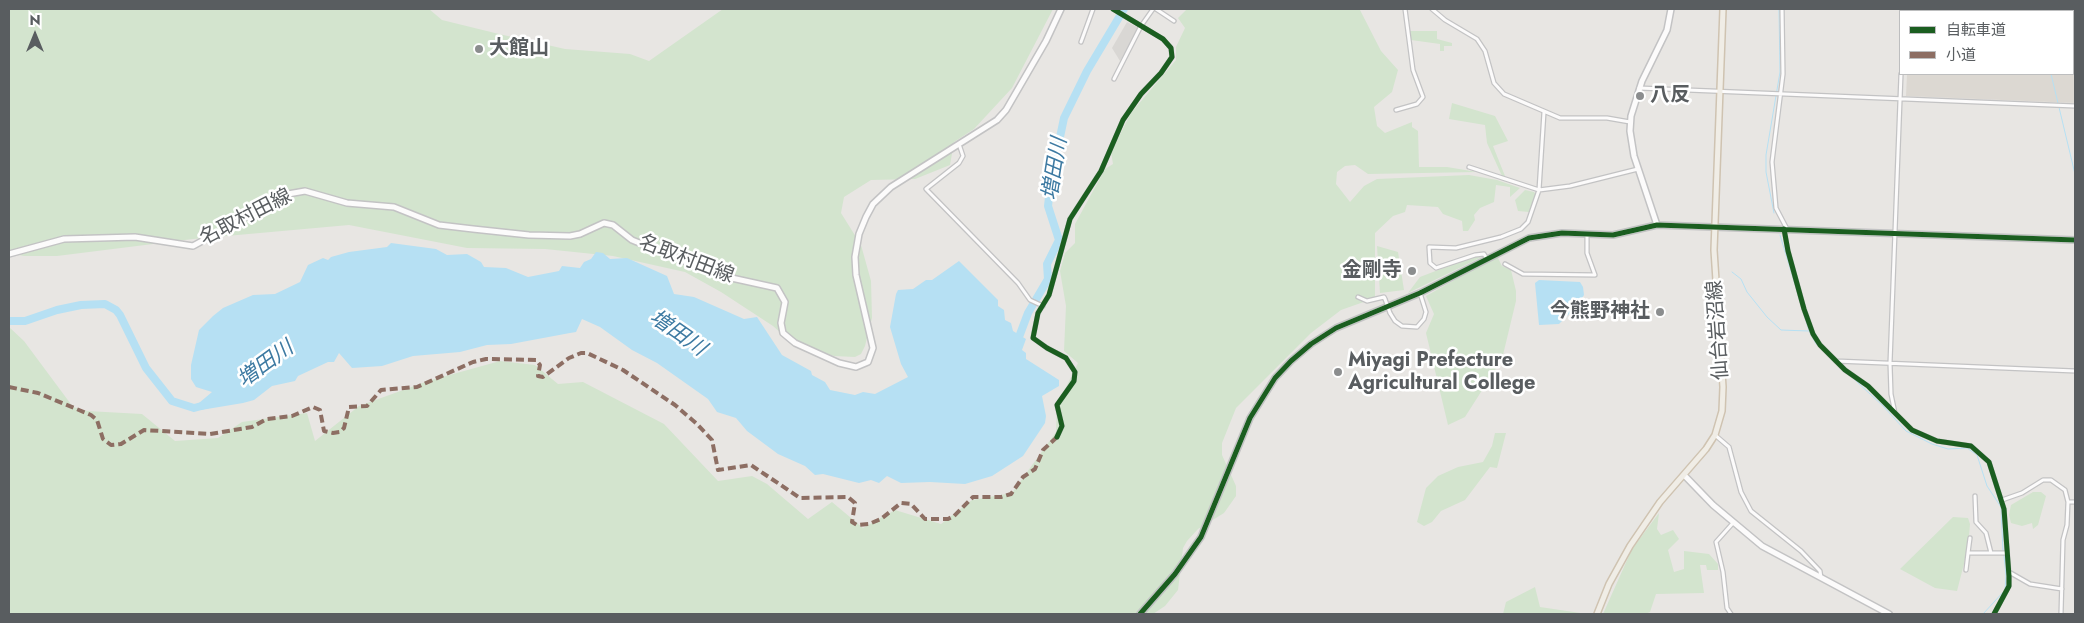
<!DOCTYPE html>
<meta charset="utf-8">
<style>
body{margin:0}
#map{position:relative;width:2084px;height:623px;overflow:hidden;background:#e8e6e3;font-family:Jost,"Noto Sans JP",sans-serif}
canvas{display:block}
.frame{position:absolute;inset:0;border:10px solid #595d60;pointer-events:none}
.legend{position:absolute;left:1899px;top:10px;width:175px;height:65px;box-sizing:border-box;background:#fff;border:1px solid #bdbebf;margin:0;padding:6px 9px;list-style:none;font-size:15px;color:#595d60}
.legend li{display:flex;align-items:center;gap:10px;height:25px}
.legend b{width:25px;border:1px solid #bdbebf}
.north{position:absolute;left:10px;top:10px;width:50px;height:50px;-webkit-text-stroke:4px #fff;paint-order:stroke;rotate:0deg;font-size:14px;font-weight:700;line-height:20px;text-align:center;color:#595d60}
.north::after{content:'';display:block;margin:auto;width:18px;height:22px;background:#595d60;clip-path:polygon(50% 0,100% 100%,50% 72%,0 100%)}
</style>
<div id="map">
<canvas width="2084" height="623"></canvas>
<div class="frame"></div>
<ul class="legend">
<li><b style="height:6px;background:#1b5e20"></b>自転車道</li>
<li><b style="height:6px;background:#8d6e63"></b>小道</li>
</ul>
<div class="north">N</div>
</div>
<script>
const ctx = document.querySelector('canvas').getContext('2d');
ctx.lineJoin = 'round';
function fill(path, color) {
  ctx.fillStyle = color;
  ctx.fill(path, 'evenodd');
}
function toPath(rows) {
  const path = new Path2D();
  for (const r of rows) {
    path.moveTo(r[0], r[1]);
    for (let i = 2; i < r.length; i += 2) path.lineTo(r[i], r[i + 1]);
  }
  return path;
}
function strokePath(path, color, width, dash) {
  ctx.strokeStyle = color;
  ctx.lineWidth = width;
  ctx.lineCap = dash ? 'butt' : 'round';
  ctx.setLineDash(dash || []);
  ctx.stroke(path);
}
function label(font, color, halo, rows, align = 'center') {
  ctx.font = font + ' Jost,"Noto Sans JP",sans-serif';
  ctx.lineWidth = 5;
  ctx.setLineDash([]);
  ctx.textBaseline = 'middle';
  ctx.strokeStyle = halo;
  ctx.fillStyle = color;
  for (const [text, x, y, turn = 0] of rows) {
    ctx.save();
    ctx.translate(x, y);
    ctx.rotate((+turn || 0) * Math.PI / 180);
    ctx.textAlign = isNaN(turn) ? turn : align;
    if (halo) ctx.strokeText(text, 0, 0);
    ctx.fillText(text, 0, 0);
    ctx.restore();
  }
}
fill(toPath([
 [1127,22,1139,28,1120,61,1112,48]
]), '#d9d7d4');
fill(toPath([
 [1909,9,2075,9,2075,103,1906,96,1907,74,2073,74,2073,11,1909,11]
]), '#dcd8d2');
fill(toPath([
 [9,9,429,9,442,20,499,34,565,49,630,54,649,61,723,9,1053,9,1012,88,974,129,954,142,950,165,915,179,871,180,844,197,841,213,861,245,871,281,872,318,865,346,861,354,855,357,834,356,791,342,773,326,721,292,685,272,613,256,545,249,467,248,349,225,193,239,57,256,24,256,9,253],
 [1187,9,1360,10,1381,51,1398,70,1392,92,1374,107,1377,126,1385,133,1412,122,1412,127,1418,131,1419,167,1447,167,1477,172,1368,174,1355,165,1345,166,1337,172,1336,184,1350,202,1364,186,1377,179,1469,175,1497,180,1520,188,1510,197,1510,187,1496,185,1494,202,1480,208,1474,215,1475,220,1468,231,1463,231,1462,221,1443,214,1438,207,1407,205,1405,212,1393,216,1375,233,1375,298,1341,310,1311,333,1236,408,1222,443,1222,455,1236,486,1236,496,1224,513,1198,529,1187,541,1183,548,1178,590,1165,606,1153,614,9,614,9,327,24,341,73,407,87,411,142,414,175,441,218,438,242,422,307,413,315,441,359,406,428,381,500,361,535,365,558,384,583,382,664,424,718,481,752,476,767,484,808,519,832,502,863,528,895,510,941,524,972,500,1012,493,1056,432,1057,405,1078,363,1064,351,1066,306,1060,271,1065,253,1075,243,1075,224,1105,169,1113,164,1111,152,1131,113,1176,60,1176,47,1185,28,1178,18],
 [1410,31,1437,31,1437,39,1452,43,1452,46,1444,46,1444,51,1440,51,1440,44,1411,40],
 [1452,103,1495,116,1508,141,1493,146,1505,176,1502,176,1487,143,1485,125,1449,119],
 [1525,190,1534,192,1536,195,1529,212,1518,211,1515,200],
 [1377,246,1398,252,1404,290,1380,293],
 [1497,256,1502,266,1511,270,1516,291,1516,301,1502,359,1465,417,1448,425,1426,333,1434,314,1426,296],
 [1472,257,1482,257,1408,293,1420,277],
 [1495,433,1506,433,1497,468,1490,467,1465,500,1441,511,1432,522,1424,526,1417,522,1426,488,1438,476,1458,467,1483,462,1492,446],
 [2033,492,2041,492,2046,496,2038,525,2033,529,2032,523,2022,526,2011,523,2009,515,2011,505],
 [1659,513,1657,529,1661,535,1673,530,1679,539,1668,550,1674,572,1684,569,1684,551,1709,554,1718,564,1718,570,1707,570,1706,565,1700,565,1704,593,1656,594,1650,612,1645,614,1603,614,1632,549],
 [1953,517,1968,518,1970,524,1968,548,1957,591,1935,588,1900,569],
 [1535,587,1540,607,1587,614,1503,614,1506,602]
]), '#d3e4ce');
fill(toPath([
 [391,243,436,249,447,255,467,254,481,262,484,267,506,268,528,277,559,271,562,266,580,268,584,262,591,259,596,252,603,253,610,259,627,258,667,276,674,294,694,297,744,319,757,317,782,355,811,371,812,375,825,382,830,390,855,395,863,392,875,394,908,377,901,364,890,327,896,294,898,290,913,289,926,280,932,280,959,261,998,300,998,306,1004,310,1005,320,1011,323,1013,331,1026,339,1022,350,1026,353,1026,359,1059,380,1059,386,1042,396,1046,416,1045,423,1023,456,992,476,965,484,930,482,901,483,887,476,879,483,871,480,859,483,823,474,815,475,805,466,778,454,747,431,736,418,717,412,708,399,657,363,632,350,600,327,582,319,576,332,570,333,511,344,487,345,460,352,413,356,382,366,352,368,339,353,334,362,328,362,298,376,295,381,272,386,254,400,243,403,201,410,199,403,212,392,196,387,191,379,191,365,199,330,213,316,223,308,253,295,275,294,300,282,308,265,323,258,328,260,331,257,349,252,387,247],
 [1539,280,1580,282,1583,287,1584,295,1576,307,1559,324,1539,325,1535,283]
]), '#b6e0f3');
strokePath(toPath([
 [2039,9,2040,11],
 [2051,74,2075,174],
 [1774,213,1766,172,1766,155,1780,72,1779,9],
 [1780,235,1809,331,1816,344,1883,406,1906,431,1932,444,1948,449,1967,448,1977,455,1987,486,2001,507,2003,551],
 [1732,272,1741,279,1747,292,1767,317,1781,330,1808,331],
 [1983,614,2005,590,2006,576,2004,555]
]), '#b6e0f3', 1);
strokePath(toPath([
 [9,321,25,321,57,310,81,305,105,304,116,310,120,315,146,368,172,401,194,408,209,404],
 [1016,345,1028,313,1048,279,1047,264,1059,240,1048,206,1051,180,1064,118,1087,71,1124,9]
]), '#b6e0f3', 8);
const street = toPath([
 [1156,9,1174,21],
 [1432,9,1445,20,1477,39,1485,51,1494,83,1504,94,1560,118,1607,118,1630,122],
 [1782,9,1783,74,1772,162,1776,208,1787,229],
 [1904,11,1904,9],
 [1081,42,1093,9],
 [1114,79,1141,26,1153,9],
 [1639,88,2075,106],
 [1396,110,1417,104,1423,97,1413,70,1405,9],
 [959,144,963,156,959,163,926,189,1018,283,1030,300,1043,306],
 [1469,167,1539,190,1570,186,1638,169],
 [1784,229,1788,251,1804,309,1813,334,1820,345,1845,370,1868,386,1912,430,1937,441,1971,446,1989,462,2004,509,2009,576,2009,586,1994,614],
 [1487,259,1484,254,1475,255,1436,268,1430,263,1429,247,1456,248,1501,237,1521,229,1528,222,1539,190,1544,112],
 [1505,264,1523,274,1595,275,1587,253,1587,234],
 [1358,297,1367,301,1384,297,1385,299],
 [1390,313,1395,321,1402,326,1417,327,1424,319,1426,312,1420,293],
 [1836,361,2075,371],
 [1895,413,1891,394,1890,363,1901,74],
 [1715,435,1729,447,1741,492,1751,511,1801,551,1820,571,1821,578],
 [1057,437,1062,426,1057,405,1074,381,1075,372,1066,358,1047,348,1033,338,1038,313,1049,295,1070,219,1101,171,1123,120,1141,94,1161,73,1172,57,1171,48,1163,39,1113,9],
 [1975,496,1976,522,1986,533,1991,553],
 [2002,500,2022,493,2043,480,2051,480,2065,490,2068,502,2067,525,2063,540,2061,614],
 [2068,502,2075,502],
 [1968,553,1970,538],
 [1966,570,1968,553,2006,553],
 [2009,572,2030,584,2062,589],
 [1731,614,1727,608,1723,572,1716,542,1733,523]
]);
const secondary = toPath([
 [1657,225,1634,156,1630,131,1631,116,1642,81,1667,30,1671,9],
 [9,254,64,239,135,237,193,246,288,194,305,191,347,203,394,207,439,225,473,229,529,235,570,236,580,234,604,223,613,225,632,240,718,275,777,288,785,302,781,323,783,333,795,343,839,363,856,367,868,362,873,348,856,275,855,257,859,234,866,217,873,204,891,187,997,120,1006,110,1046,41,1061,9],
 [1685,476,1713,505,1762,546,1889,614],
 [1140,614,1175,574,1201,537,1250,418,1275,378,1291,361,1311,344,1336,328,1420,293,1529,238,1562,233,1613,235,1657,225,2075,240]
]);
const primary = toPath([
 [1597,614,1609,584,1630,546,1660,502,1706,449,1715,435,1722,411,1723,387,1714,250,1723,9]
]);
strokePath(street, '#c3c3c4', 5.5);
strokePath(secondary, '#c3c3c4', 8);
strokePath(primary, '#cfc3b1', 8);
strokePath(street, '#fcfbfb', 3);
strokePath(secondary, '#fcfbfb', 5);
strokePath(primary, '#f0ede6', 5);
const streetBridge = toPath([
 [1385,299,1390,313]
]);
strokePath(streetBridge, '#c3c3c4', 5.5, []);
strokePath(streetBridge, '#fcfbfb', 3);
strokePath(toPath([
 [9,387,38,393,91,415,97,420,103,439,111,445,121,444,144,430,210,434,252,427,267,419,292,416,313,407,320,410,324,431,333,433,340,432,344,428,349,407,367,406,381,390,417,387,473,362,486,359,536,360,540,365,538,376,543,377,569,358,581,353,587,353,623,370,675,405,697,424,712,440,718,470,751,465,800,498,848,497,855,503,852,522,857,525,869,524,881,519,901,503,911,504,925,519,948,519,954,516,973,497,1001,497,1011,494,1023,477,1035,469,1043,450,1057,437]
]), '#8d6e63', 4, [8, 4]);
strokePath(toPath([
 [1784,229,1788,251,1804,309,1813,334,1820,345,1845,370,1868,386,1912,430,1937,441,1971,446,1989,462,2004,509,2009,576,2009,586,1994,614],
 [1057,437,1062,426,1057,405,1074,381,1075,372,1066,358,1047,348,1033,338,1038,313,1049,295,1070,219,1101,171,1123,120,1141,94,1161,73,1172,57,1171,48,1163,39,1113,9],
 [1140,614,1175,574,1201,537,1250,418,1275,378,1291,361,1311,344,1336,328,1420,293,1529,238,1562,233,1613,235,1657,225,2075,240]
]), '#1b5e20', 5);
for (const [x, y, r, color] of [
 [479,49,5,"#8b8d8e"],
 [1640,96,5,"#8b8d8e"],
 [1412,271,5,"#8b8d8e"],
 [1660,312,5,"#8b8d8e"],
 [1338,372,5,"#8b8d8e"]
]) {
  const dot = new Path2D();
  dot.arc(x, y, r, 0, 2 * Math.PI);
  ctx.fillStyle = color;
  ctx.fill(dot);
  strokePath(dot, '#fff', 2);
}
label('bold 20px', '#595d60', '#fff', [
 ["大館山",489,49],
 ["八反",1650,96],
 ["金剛寺",1402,271,"right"],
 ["今熊野神社",1650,312,"right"],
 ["Miyagi Prefecture",1348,361],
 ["Agricultural College",1348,384]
], 'left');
label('20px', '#595d60', '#fff', [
 ["名取村田線",246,218,-27],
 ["名取村田線",686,260,21],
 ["仙台岩沼線",1719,330,-94]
]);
label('italic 21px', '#3d7aa2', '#fff', [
 ["増田川",1056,169,-81],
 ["増田川",677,334,35],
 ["増田川",266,365,-36]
]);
</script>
